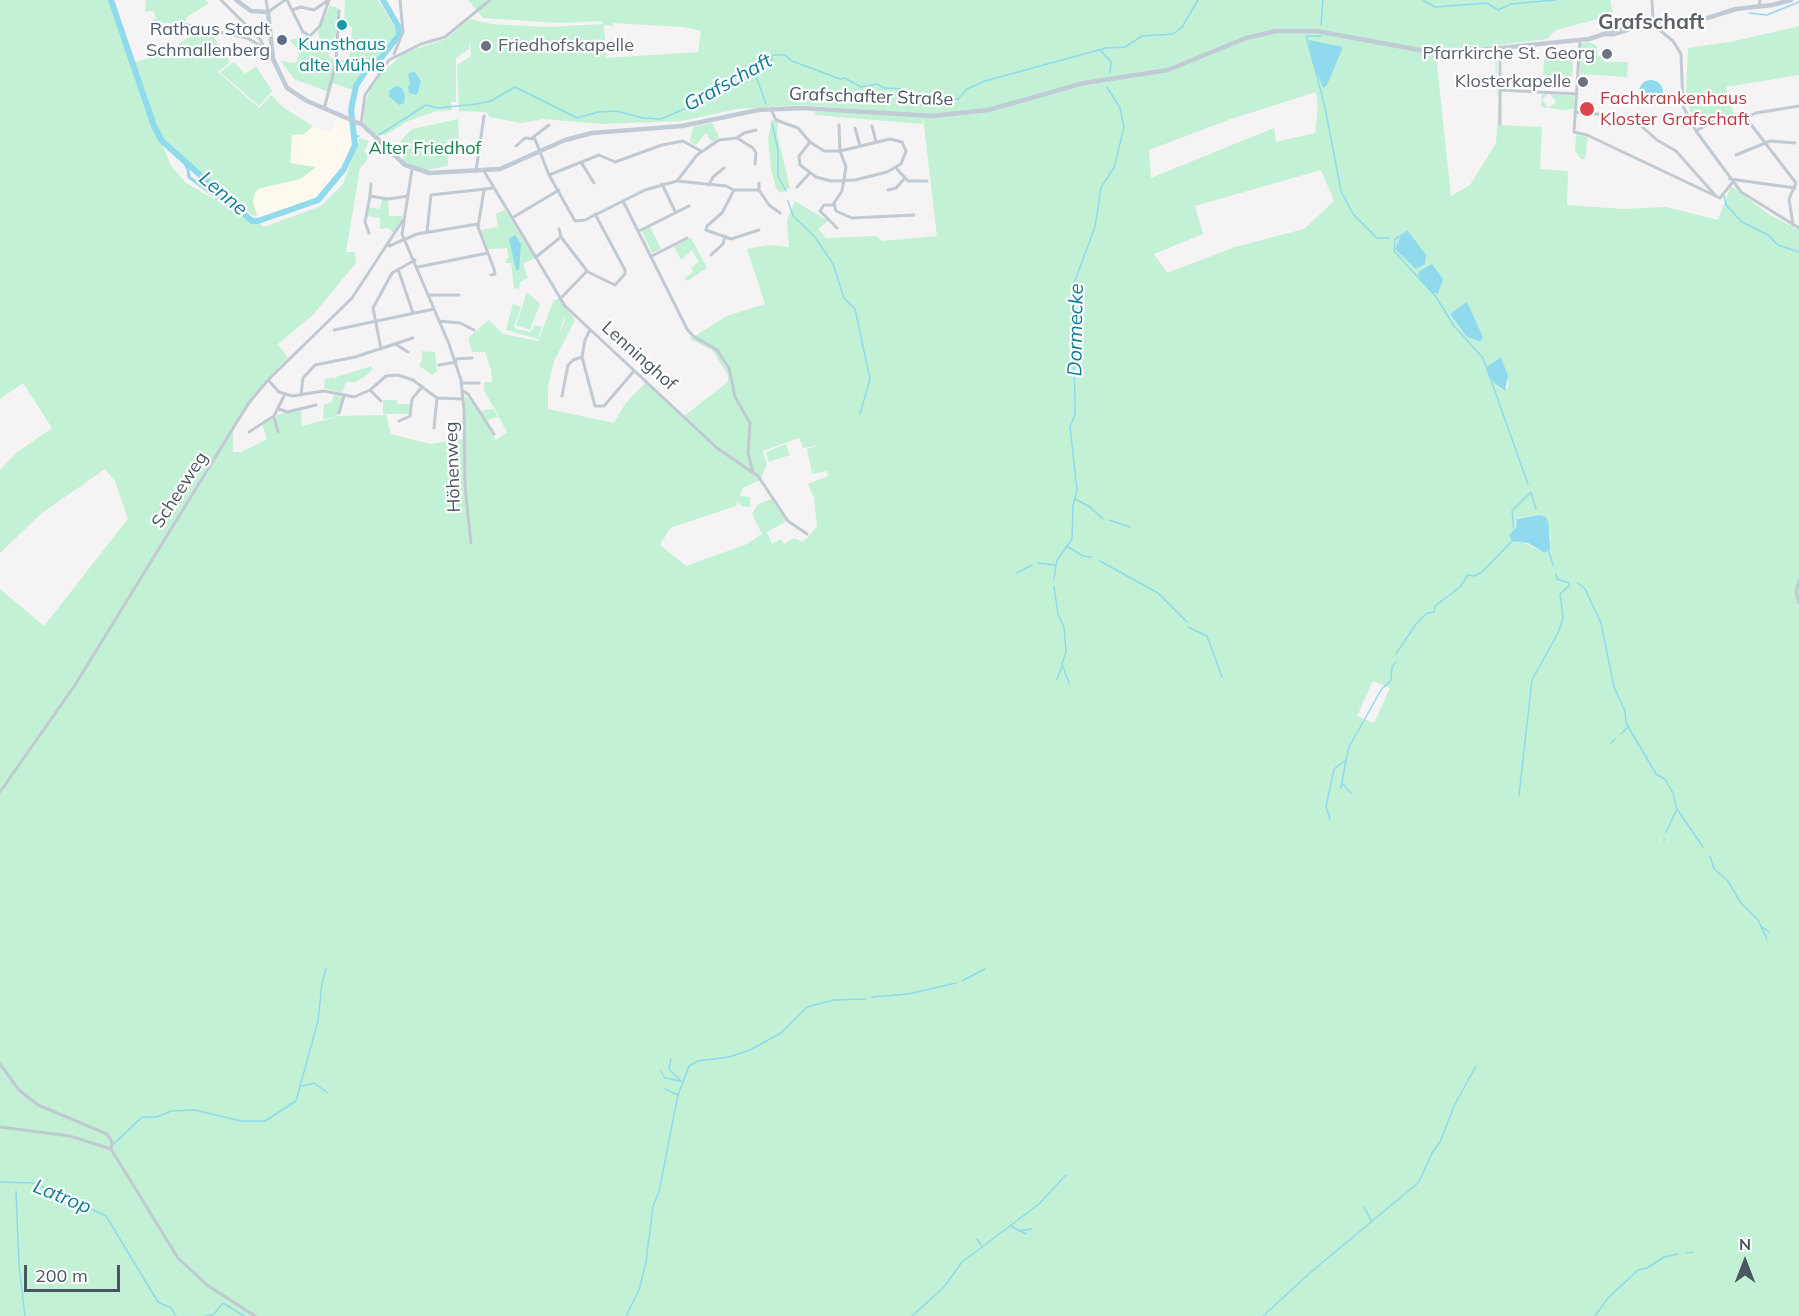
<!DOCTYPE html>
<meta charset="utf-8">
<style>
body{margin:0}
#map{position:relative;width:1799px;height:1316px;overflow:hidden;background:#f5f3f3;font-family:Mulish,sans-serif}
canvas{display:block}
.north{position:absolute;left:1715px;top:1232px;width:60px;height:60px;-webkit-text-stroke:4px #fff;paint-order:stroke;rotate:0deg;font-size:16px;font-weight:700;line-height:24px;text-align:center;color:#4a5661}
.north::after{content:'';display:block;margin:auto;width:21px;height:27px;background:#4a5661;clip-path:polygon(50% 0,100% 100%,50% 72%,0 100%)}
.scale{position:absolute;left:24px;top:1265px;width:96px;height:27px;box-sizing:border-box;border:3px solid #4a5661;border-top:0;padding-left:8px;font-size:18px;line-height:21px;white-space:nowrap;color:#4a5661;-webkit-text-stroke:4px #fff;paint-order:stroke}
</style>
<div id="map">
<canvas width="1799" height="1316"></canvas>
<div class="north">N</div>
<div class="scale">200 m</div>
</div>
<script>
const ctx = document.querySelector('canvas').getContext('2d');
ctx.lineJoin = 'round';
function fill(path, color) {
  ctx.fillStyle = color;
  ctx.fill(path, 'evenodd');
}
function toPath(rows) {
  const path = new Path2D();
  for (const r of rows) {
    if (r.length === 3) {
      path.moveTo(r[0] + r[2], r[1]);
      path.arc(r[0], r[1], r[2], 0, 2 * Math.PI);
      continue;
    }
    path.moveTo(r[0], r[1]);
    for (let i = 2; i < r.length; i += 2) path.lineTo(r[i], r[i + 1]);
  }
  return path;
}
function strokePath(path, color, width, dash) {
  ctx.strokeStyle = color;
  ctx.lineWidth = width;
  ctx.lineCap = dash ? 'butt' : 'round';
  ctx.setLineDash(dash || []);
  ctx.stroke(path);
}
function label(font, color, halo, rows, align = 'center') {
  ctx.font = font + ' Mulish,sans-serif';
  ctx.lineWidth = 4.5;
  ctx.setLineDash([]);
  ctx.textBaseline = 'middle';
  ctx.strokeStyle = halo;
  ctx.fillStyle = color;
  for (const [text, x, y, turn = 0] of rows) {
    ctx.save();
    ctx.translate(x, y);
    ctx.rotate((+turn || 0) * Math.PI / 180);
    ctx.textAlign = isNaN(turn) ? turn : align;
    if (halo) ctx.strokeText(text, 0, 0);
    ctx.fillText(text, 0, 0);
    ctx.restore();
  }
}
fill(toPath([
 [337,118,352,124,352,138,345,168,335,181,309,201,269,215,257,216,253,202,255,192,261,188,300,179,315,168,290,164,292,135,304,133,313,126,331,132]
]), '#fdf9ef');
fill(toPath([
 [0,0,113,0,134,63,165,52,201,30,211,33,230,62,218,72,259,108,271,95,284,108,313,126,304,134,292,135,290,163,316,167,300,179,261,188,255,192,253,202,257,216,252,215,193,170,158,134,171,166,186,183,214,199,229,200,264,227,321,206,343,184,360,138,369,141,364,152,368,154,367,160,360,168,346,252,355,252,356,263,313,315,278,344,288,358,267,379,233,430,233,452,241,452,267,439,262,424,273,419,277,420,277,415,301,409,302,426,336,417,323,419,324,404,331,403,334,395,343,397,337,416,386,415,391,434,430,444,463,439,465,395,479,411,493,409,498,417,486,420,480,412,496,440,507,432,484,390,484,382,492,382,491,370,485,352,472,352,468,338,489,320,503,334,538,341,553,302,564,318,558,337,565,320,553,301,559,298,575,320,554,361,548,386,548,409,614,423,625,404,646,382,684,416,728,382,728,375,712,350,690,339,727,316,765,304,747,249,768,245,789,247,787,220,795,201,828,221,818,229,826,238,875,236,883,241,937,236,923,118,922,124,815,115,815,111,922,114,802,105,737,109,682,121,601,124,544,119,521,123,490,117,486,112,459,111,457,65,471,56,470,40,469,49,456,58,456,102,451,102,452,110,437,111,408,121,385,135,377,135,364,123,363,109,370,90,381,74,404,53,446,39,470,19,492,24,546,27,603,24,601,21,559,23,483,18,468,0,1610,0,1613,15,1556,30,1547,39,1498,45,1496,88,1500,97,1499,125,1542,127,1540,169,1568,171,1567,205,1623,209,1666,207,1718,220,1731,186,1770,215,1799,230,1799,1316,0,1316,0,589,44,626,128,519,115,481,105,469,42,513,0,553,0,470,16,453,52,428,23,383,0,399],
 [614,23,684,27,701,31,698,52,606,58,604,25,612,26],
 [1496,54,1495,88,1499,97,1496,143,1470,185,1451,196,1436,56],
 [1316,92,1318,106,1315,133,1276,142,1274,128,1151,178,1149,150,1231,119],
 [1321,170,1334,201,1304,229,1235,247,1167,273,1154,254,1203,234,1195,206],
 [1470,310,1483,337,1480,342,1466,336,1450,314],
 [1501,357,1508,380,1508,388,1502,390,1494,383],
 [799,438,803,448,821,445,807,449,812,474,827,471,828,476,808,484,814,498,817,527,803,542,794,538,784,544,781,539,772,544,767,532,787,521,772,498,757,505,752,514,762,534,747,544,686,566,660,545,670,528,736,506,738,501,741,506,750,507,750,497,740,496,743,488,760,480,767,464,763,451],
 [1539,515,1545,517,1549,525,1551,539,1545,553,1518,540,1513,533,1518,518],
 [1373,681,1390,688,1374,723,1357,716],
 [146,0,206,0,208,4,187,17,186,22,153,24,149,22,156,18,153,11,145,12],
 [345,0,378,0,397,31,389,48,366,66,353,90,333,83,329,92,294,79,281,61,296,63,299,55,296,47,289,40,310,36,309,47,329,48,329,56,333,59,349,61,352,27,344,25],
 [330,6,339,8,336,36,330,43,321,45,318,32],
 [1799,26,1799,75,1726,87,1734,115,1710,120,1699,126,1690,111,1686,93,1688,48,1735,41],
 [1589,42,1597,46,1597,56,1604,57,1604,62,1628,62,1627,77,1580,74,1581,43],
 [1545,50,1574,50,1572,76,1543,75],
 [234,62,245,74,256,66,272,91,259,106,220,72],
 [1542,94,1548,94,1542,100,1548,108,1556,102,1550,94,1574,96,1575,108,1566,110,1541,107],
 [458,119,459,138,447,140,448,166,425,170,411,166,403,160,401,140,412,129],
 [772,119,778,123,777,133,790,188,780,193,776,188,771,169,768,140],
 [712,123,719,137,717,139,712,142,706,133,696,145,690,142,693,127],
 [1576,135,1588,137,1585,159,1581,159,1575,151],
 [382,199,388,200,389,216,403,216,394,233,388,228,380,229,380,218,367,216,369,207,380,209],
 [505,210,535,258,523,264,528,278,520,282,519,289,514,288,511,263,506,263,506,259,509,258,507,248,488,249,481,230,498,227,496,214],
 [650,227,661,249,652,253,642,231],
 [691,238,707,268,687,281,685,278,693,272,691,268,699,262,692,250,681,260,674,246],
 [527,292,540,304,530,330,516,325],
 [513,304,521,307,514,326,516,329,530,332,535,325,542,327,538,339,506,330],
 [422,351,435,352,437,370,433,375,419,366,422,360],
 [372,366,372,370,364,377,355,382,346,382,342,393,324,388,325,379,335,378,336,382,336,377],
 [383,400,397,400,397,404,410,404,410,414,383,414],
 [786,444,790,455,769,462,766,452]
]), '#c3f1d5');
fill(toPath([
 [1309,40,1343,47,1327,85,1323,88,1312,61],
 [414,71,421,81,417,95,409,93,408,87,410,83,408,74],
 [1651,92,12],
 [396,86,402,88,405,96,404,103,399,105,389,96,390,90],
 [1408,231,1426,255,1425,264,1416,269,1395,249,1401,235],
 [515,235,521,244,519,270,516,270,509,239],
 [1432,264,1443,279,1438,294,1431,292,1418,276,1419,271],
 [1467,302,1483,337,1480,342,1466,336,1450,314],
 [1501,357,1508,376,1505,391,1494,383,1487,370,1487,367],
 [1539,515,1546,517,1549,525,1550,549,1545,553,1528,543,1512,541,1509,535,1516,528,1517,519]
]), '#90daee');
strokePath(toPath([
 [1423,0,1435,7,1487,3,1498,10,1511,4,1556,0],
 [1749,13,1767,15,1799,2],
 [1321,25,1323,0],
 [1321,36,1307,36,1307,39,1325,107,1341,191,1353,214,1377,238,1389,238],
 [1101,51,1111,62,1110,73],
 [754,71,766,104],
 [772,123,778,150,778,176,786,191],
 [379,135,426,105,438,108,477,104,491,101,515,87,577,118,598,112,616,111,643,118,661,119,691,106,748,70,772,61,772,55,785,55,792,61,840,79,845,78,861,87,877,84,884,88,904,89,910,102,920,104,958,99,967,89,985,81,1106,48,1125,47,1142,36,1173,34,1182,27,1198,0],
 [356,137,359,136],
 [1724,195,1726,205,1742,222,1768,235,1778,245,1799,252],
 [788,201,793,216,815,237,833,264,844,298,855,309,870,379,860,414],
 [1407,232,1395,239,1394,251,1436,297,1454,326,1483,358,1528,484],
 [1531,493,1536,509],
 [1075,499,1090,507,1103,519],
 [1109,520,1130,527],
 [1514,531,1512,511,1531,492],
 [1068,547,1083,556,1091,557],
 [1548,549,1553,565],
 [1100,561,1158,593,1187,622],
 [1038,563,1055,565],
 [1017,573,1032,565],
 [1054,579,1057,560,1072,539,1073,505,1077,490,1070,427,1075,414,1075,396,1072,313,1074,283,1095,227,1101,187,1114,168,1124,127,1120,108,1107,87],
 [1578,583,1585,589,1601,623,1614,687,1625,711,1626,723,1656,774,1665,779,1673,793,1677,809,1703,847],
 [1054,587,1058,614,1064,627,1066,652,1062,664,1069,683],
 [1188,627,1207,636,1222,677],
 [1396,654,1416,624,1427,613,1434,612,1435,606,1460,587,1468,575,1475,576,1483,571,1512,541],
 [1057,679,1062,666],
 [1621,734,1629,726],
 [1611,743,1615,739],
 [1342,783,1351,793],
 [1341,788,1346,760],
 [1519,795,1532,680,1558,633,1563,618,1560,594,1569,586,1569,583,1557,579,1556,574],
 [1330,819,1326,807,1334,769,1346,760,1349,747,1381,690,1391,680,1392,667,1396,662],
 [1666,832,1677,809],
 [1664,841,1664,839],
 [1710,856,1714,869,1728,881,1741,903,1758,920,1767,939],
 [1762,927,1769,932],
 [962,981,985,969],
 [872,997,908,994,956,983],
 [671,1059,669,1069,681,1081],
 [661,1071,665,1078,680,1081],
 [303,1086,314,1083,328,1093],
 [665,1089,678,1095],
 [114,1144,142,1117,157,1117,171,1111,195,1110,241,1121,265,1121,296,1101,318,1021,322,983,326,969],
 [0,1182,34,1183,106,1216,158,1302,171,1308,176,1316],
 [16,1191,19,1265,25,1316],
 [1364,1207,1372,1222],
 [1011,1226,1026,1234],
 [1018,1231,1032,1229],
 [977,1239,981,1245],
 [1686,1253,1693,1252],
 [206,1316,214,1314,223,1303,244,1316],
 [626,1316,639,1290,646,1262,653,1206,659,1192,678,1095,689,1066,698,1061,729,1057,750,1050,781,1033,807,1007,834,1000,865,999],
 [912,1316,944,1287,962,1262,1039,1204,1066,1175],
 [1263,1316,1311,1272,1419,1182,1432,1153,1440,1142,1455,1104,1476,1066],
 [1595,1316,1608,1298,1638,1270,1647,1268,1664,1257,1678,1254]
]), '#90daee', 1.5);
strokePath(toPath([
 [182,158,188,169,189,177,216,197,224,198]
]), '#90daee', 3);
strokePath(toPath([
 [111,0,154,126,162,141,245,215,252,221,258,221,318,200,344,169,355,145,351,110,356,86,365,72,381,58,399,35,398,26,383,0]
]), '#90daee', 6);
strokePath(toPath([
 [221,0,260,39,263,45],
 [266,0,268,12,285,0],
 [287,0,303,32,310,36,320,26,329,0],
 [1652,0,1653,20],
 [1759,7,1760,0],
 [292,10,301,7,314,10,327,1],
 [1656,22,1657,28,1673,41,1681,54,1683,106,1696,131,1741,192,1799,228],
 [157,27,182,24,247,38,272,52],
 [1605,35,1613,35,1633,29,1657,28],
 [1580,40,1574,132,1587,135,1720,198,1732,183],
 [394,54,403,32,400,0],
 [1500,90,1577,94],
 [324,109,336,63,339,11],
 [771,109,776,120,798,128,810,142,824,151,840,151,890,139,902,142,906,151,901,164,887,172,855,180,831,181,816,177,800,165,799,156,810,142],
 [1575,112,1631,117,1657,140,1676,151,1715,195],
 [1746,118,1796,183,1789,199,1793,225],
 [361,124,365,95,389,60,421,44,445,37,490,0],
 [1500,124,1500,48],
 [839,125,840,151,846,167,842,191,834,203,836,211,852,218,914,215],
 [872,126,876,142],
 [855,128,860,146],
 [1696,131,1715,120,1746,118,1756,113,1799,106],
 [532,138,549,125],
 [737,138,744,133,756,130],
 [516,146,525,138,535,139,549,175,575,221,585,220,645,190,677,181,726,186,734,190,759,190,769,205,780,213],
 [1736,155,1770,141,1795,143],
 [581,162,594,183],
 [896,168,908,181,927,181],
 [412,169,402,234,449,344,461,380,464,410,465,486,471,543],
 [476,171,484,116],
 [484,171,565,306,717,448,758,476,788,521,807,534],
 [549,175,599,155,615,162,662,145,683,141,701,151],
 [1730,179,1795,188],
 [677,181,697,155,719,140,737,138,753,148,756,153,755,164],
 [759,183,759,190],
 [371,184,370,196,388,199,408,196],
 [662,184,675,211],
 [709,185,713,177,724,168],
 [797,187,809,174],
 [484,190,478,227,494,269,495,274,491,275],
 [734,190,722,213,707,226,706,230,731,239,759,230],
 [888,190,896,188,904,179],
 [623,201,687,329,693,336,717,350,729,368,735,397,750,423,748,453,753,472],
 [834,205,824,205,820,211,837,228],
 [512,218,559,190],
 [559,229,561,237],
 [639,231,689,206],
 [427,232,431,195,494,188],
 [369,233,365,222,370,196],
 [389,246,417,234,478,224],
 [711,255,723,244,725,236],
 [652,256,687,238],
 [536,257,561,237,588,272,615,285,625,274,625,270,595,214],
 [418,267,488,253],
 [398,269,413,313],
 [429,295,459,295],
 [560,299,587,271],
 [439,321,460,323,474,330],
 [334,330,434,309],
 [590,330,585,340,582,357,595,406,604,406,634,371],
 [395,344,408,352],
 [381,349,373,308,392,273,415,260],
 [455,359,472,358],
 [439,365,456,362],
 [268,380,279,392,292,396,324,391,354,397,370,390,386,376,398,375,413,380,437,398,463,399],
 [461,383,479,383],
 [370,390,381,401],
 [463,391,468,394,494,434],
 [301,395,303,378,315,365,355,357,413,338],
 [562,396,568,365,573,360,582,357],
 [279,409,287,412,316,405],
 [339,413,344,396],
 [274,416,278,432],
 [399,421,410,416,412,399,422,387],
 [434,428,437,398],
 [249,432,274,416,285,394],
 [1799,580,1796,592,1799,603],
 [0,792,75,685,248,404,268,380,352,298,403,220],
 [0,1064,19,1090,38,1105,107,1134,112,1142,111,1149],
 [0,1127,70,1136,111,1149,178,1258,207,1285,255,1316]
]), '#c1cad2', 3);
strokePath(toPath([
 [236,0,251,11,268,12,273,59,287,88,307,101,363,125,405,165,430,173,500,169,565,140,592,133,682,126,758,110,803,108,932,116,988,110,1084,83,1168,70,1246,38,1276,31,1316,31,1425,51,1470,51,1589,39,1640,22,1701,20,1736,9,1772,5,1791,0]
]), '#c1cbd6', 4.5);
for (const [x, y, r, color] of [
 [342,25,6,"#0f9aa8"],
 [282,40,6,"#5c6f8a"],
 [486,46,6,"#6b7280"],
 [1607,54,6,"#6b7280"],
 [1583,82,6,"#6b7280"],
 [1587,109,8,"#e0444e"]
]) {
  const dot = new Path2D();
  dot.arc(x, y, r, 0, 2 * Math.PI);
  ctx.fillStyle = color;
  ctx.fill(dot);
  strokePath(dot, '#fff', 2);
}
label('18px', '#4e5e75', '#fff', [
 ["Rathaus Stadt",270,30],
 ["Schmallenberg",270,51]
], 'right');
label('18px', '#0d838f', '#fff', [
 ["Kunsthaus",342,45],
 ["alte Mühle",342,66]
]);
label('18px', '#5b616d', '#fff', [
 ["Friedhofskapelle",498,46,"left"],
 ["Pfarrkirche St. Georg",1595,54],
 ["Klosterkapelle",1571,82]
], 'right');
label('18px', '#4a5661', '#fff', [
 ["Grafschafter Straße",871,97,2],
 ["Lenninghof",639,356,42],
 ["Höhenweg",453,467,-92],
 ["Scheeweg",180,490,-57]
]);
label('18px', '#be3a42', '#fff', [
 ["Fachkrankenhaus",1600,99],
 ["Kloster Grafschaft",1600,120]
], 'left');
label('18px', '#17864f', '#fff', [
 ["Alter Friedhof",425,149]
]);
label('italic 20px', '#0c7c9b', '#fff', [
 ["Grafschaft",728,83,-29],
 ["Lenne",223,194,40],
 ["Dormecke",1076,330,-89],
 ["Latrop",62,1197,22]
]);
label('bold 21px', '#5f6368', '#fff', [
 ["Grafschaft",1651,23]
]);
</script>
